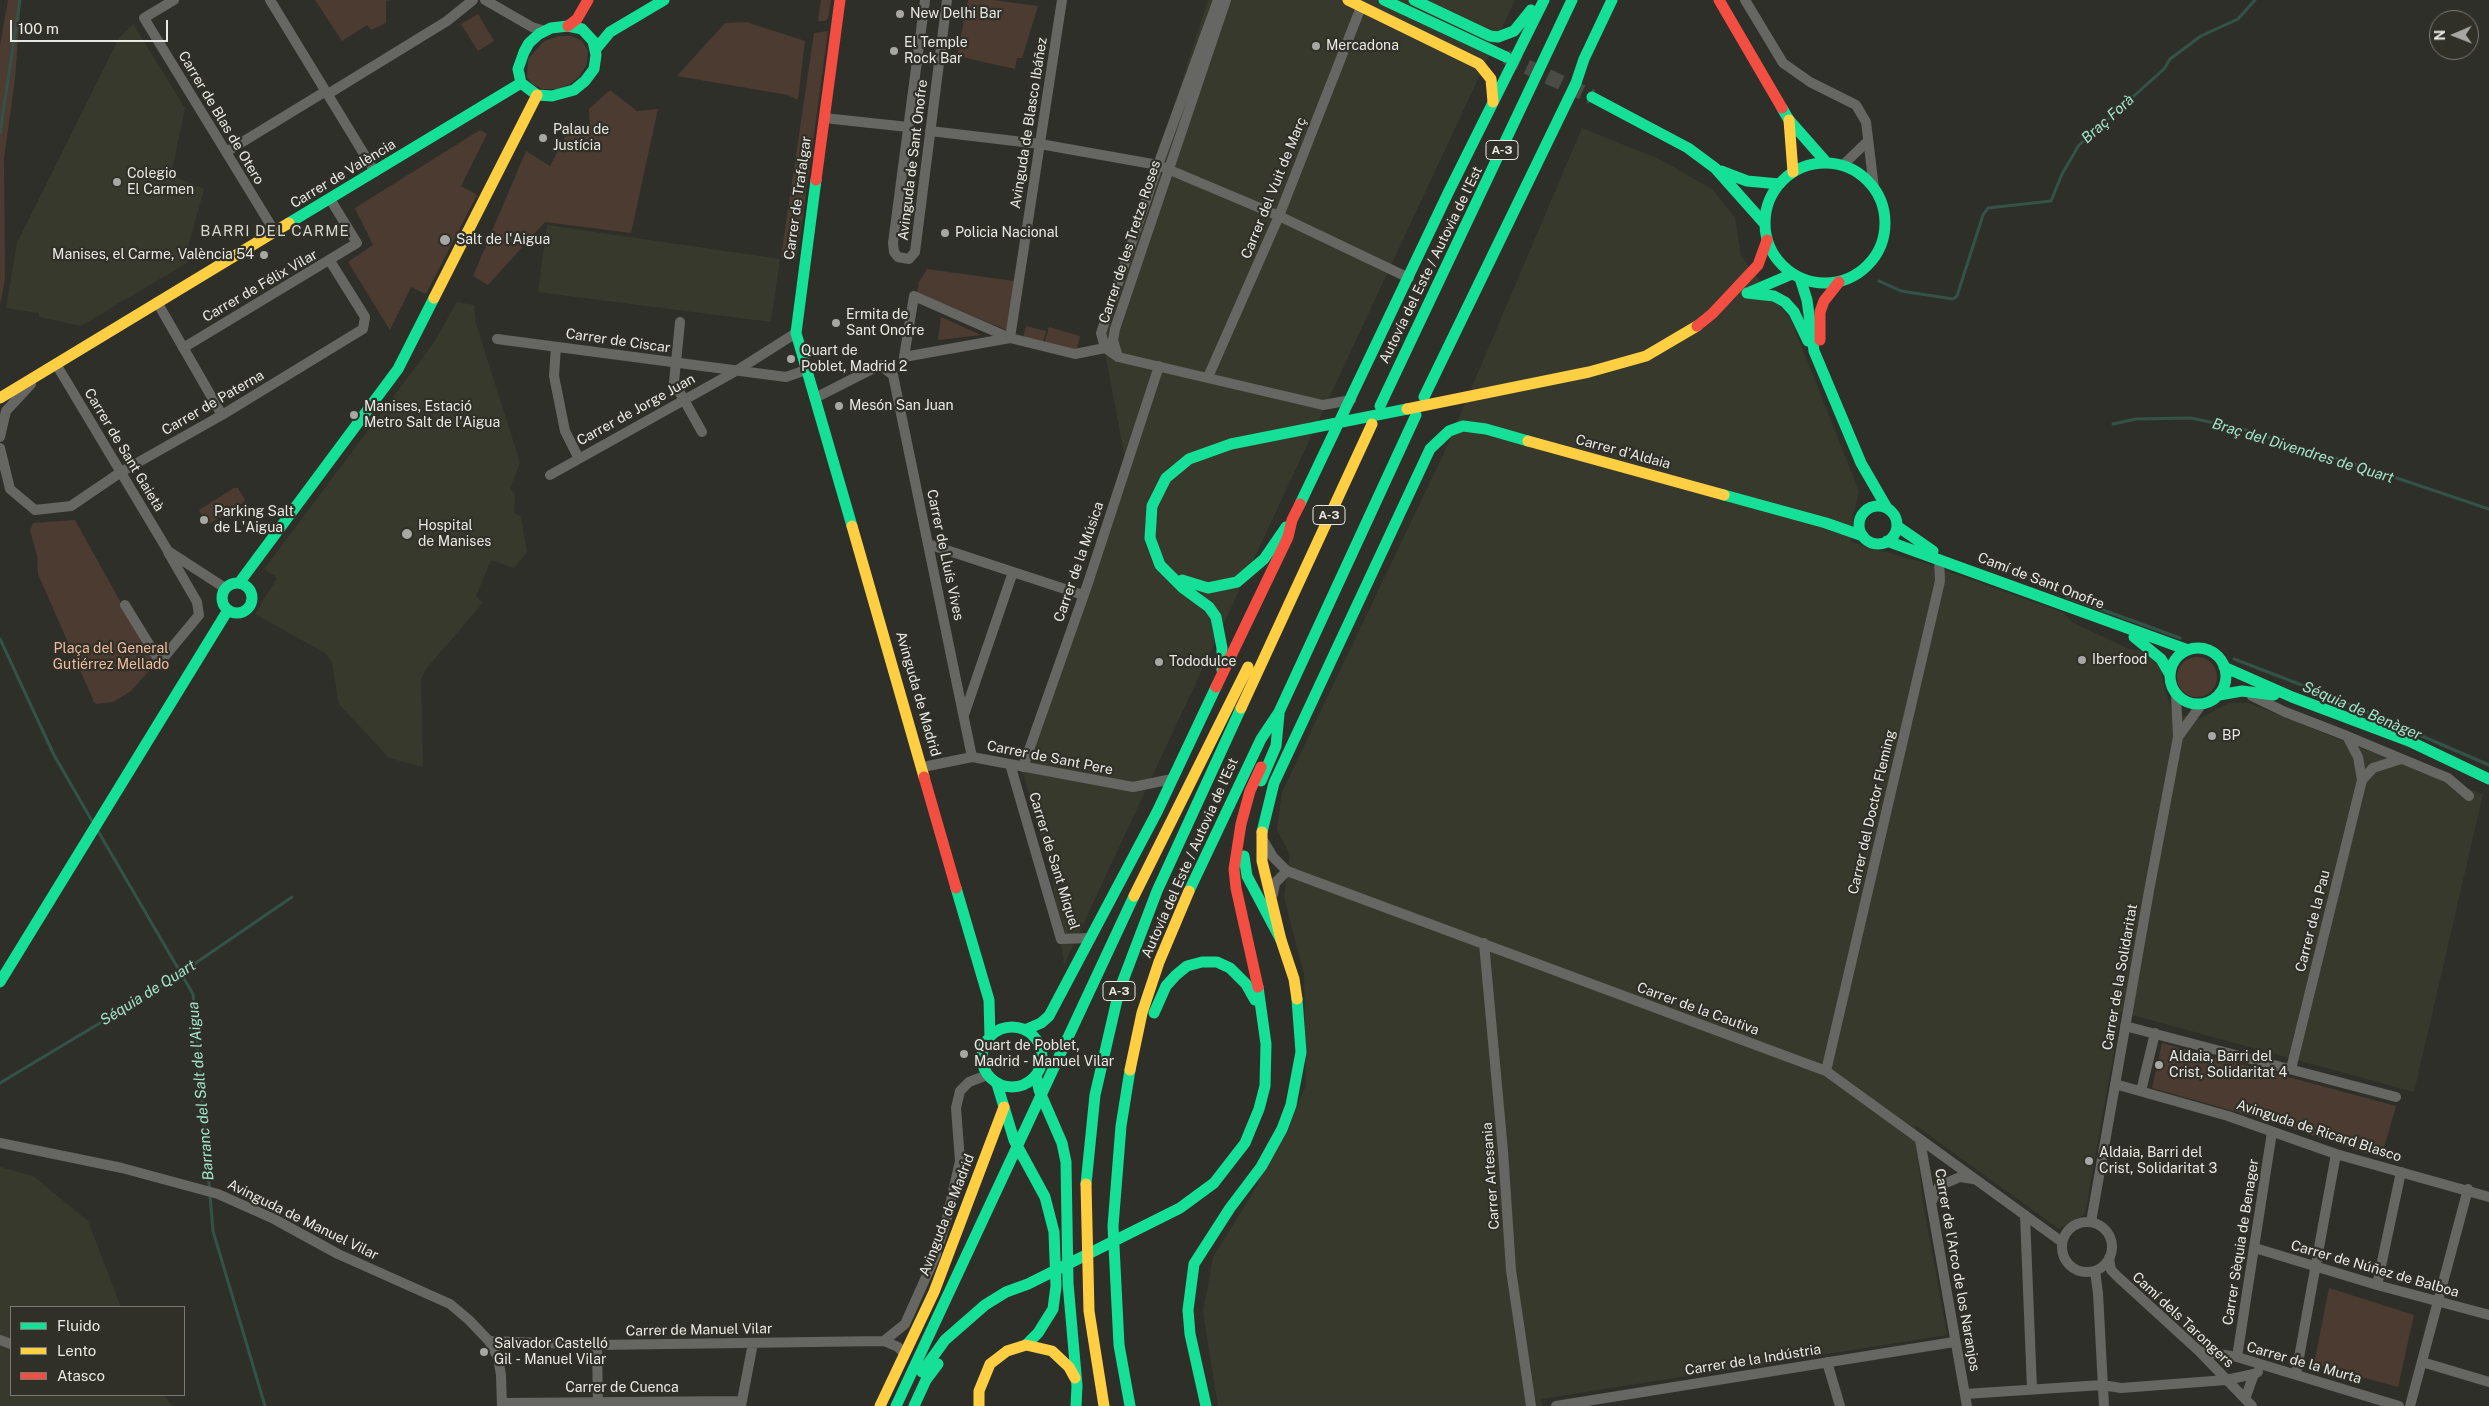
<!DOCTYPE html>
<meta charset="utf-8">
<style>
body{margin:0}
#map{position:relative;width:2489px;height:1406px;overflow:hidden;background:#2f2f2a;font-family:"Public Sans",sans-serif}
canvas{display:block}
.legend{position:absolute;left:10px;top:1306px;width:175px;height:90px;box-sizing:border-box;background:#303029;border:1px solid #7a7a74;margin:0;padding:6px 9px;list-style:none;font-size:15px;color:#e8e9e4}
.legend li{display:flex;align-items:center;gap:10px;height:25px}
.legend b{width:25px;border:1px solid #7a7a74}
.north{position:absolute;left:2429px;top:10px;width:50px;height:50px;box-sizing:border-box;background:#303029;border:1px solid #7a7a74;border-radius:50%;rotate:269deg;font-size:14px;font-weight:700;line-height:20px;text-align:center;color:#e8e9e4}
.north::after{content:'';display:block;margin:auto;width:18px;height:22px;background:#a7a8a3;clip-path:polygon(50% 0,100% 100%,50% 72%,0 100%)}
.scale{position:absolute;left:10px;top:20px;width:158px;height:22px;box-sizing:border-box;border:2px solid #e8e9e4;border-top:0;padding-left:6px;font-size:15px;line-height:18px;white-space:nowrap;color:#e8e9e4;-webkit-text-stroke:4px #303029;paint-order:stroke}
</style>
<div id="map">
<canvas width="2489" height="1406"></canvas>
<ul class="legend">
<li><b style="height:6px;background:#16e098"></b>Fluido</li>
<li><b style="height:6px;background:#ffcf43"></b>Lento</li>
<li><b style="height:6px;background:#f24e42"></b>Atasco</li>
</ul>
<div class="north">N</div>
<div class="scale">100 m</div>
</div>
<script>
const ctx = document.querySelector('canvas').getContext('2d');
ctx.lineJoin = 'round';
function fill(path, color) {
  ctx.fillStyle = color;
  ctx.fill(path, 'evenodd');
}
function toPath(rows) {
  const path = new Path2D();
  for (const r of rows) {
    if (r.length === 3) {
      path.moveTo(r[0] + r[2], r[1]);
      path.arc(r[0], r[1], r[2], 0, 2 * Math.PI);
      continue;
    }
    path.moveTo(r[0], r[1]);
    for (let i = 2; i < r.length; i += 2) path.lineTo(r[i], r[i + 1]);
  }
  return path;
}
function strokePath(path, color, width, dash) {
  ctx.strokeStyle = color;
  ctx.lineWidth = width;
  ctx.lineCap = dash ? 'butt' : 'round';
  ctx.setLineDash(dash || []);
  ctx.stroke(path);
}
function label(font, color, halo, rows, align = 'center') {
  ctx.font = font + ' "Public Sans",sans-serif';
  ctx.lineWidth = 4.5;
  ctx.setLineDash([]);
  ctx.textBaseline = 'middle';
  ctx.strokeStyle = halo;
  ctx.fillStyle = color;
  for (const [text, x, y, turn = 0] of rows) {
    ctx.save();
    ctx.translate(x, y);
    ctx.rotate((+turn || 0) * Math.PI / 180);
    ctx.textAlign = isNaN(turn) ? turn : align;
    if (halo) ctx.strokeText(text, 0, 0);
    ctx.fillText(text, 0, 0);
    ctx.restore();
  }
}
fill(toPath([
 [1208,0,1515,0,1064,965,1052,876,1023,773,1125,459,1101,331],
 [133,24,185,108,171,175,204,189,188,247,200,255,81,326,39,317,39,313,6,308,17,243,119,38],
 [1582,128,1659,159,1712,189,1735,218,1741,256,1791,320,1859,491,1853,516,1851,542,1928,564,2064,613,2072,622,2129,649,2148,652,2161,667,2163,683,2173,714,2201,718,2228,703,2249,703,2338,739,2483,794,2414,1092,2121,1012,2085,1214,2059,1229,1915,1125,1922,1196,1947,1335,1541,1399,1542,1406,1218,1406,1203,1312,1213,1257,1253,1193,1306,1086,1304,974,1284,897,1290,855,1277,829,1282,792,1443,455],
 [547,225,780,259,771,322,538,292],
 [457,302,474,305,476,323,520,463,510,488,515,494,514,513,521,516,527,553,514,568,491,560,476,596,483,603,426,669,421,679,423,767,389,758,339,704,332,662,325,653,255,614,277,578,264,569,433,344],
 [0,1167,33,1176,88,1221,121,1307,11,1307,11,1395,164,1395,172,1406,0,1406]
]), '#38392d');
fill(toPath([
 [8,0,21,0,15,79,4,158,5,279,0,305,0,46],
 [315,0,391,0,386,1,386,23,371,30,367,25,342,41],
 [821,0,831,0,828,18,825,21,818,21],
 [968,0,993,0,1038,6,1022,58,1017,58,1015,69,957,56],
 [478,14,494,41,478,51,461,24],
 [746,22,805,41,798,100,788,95,677,76,725,23],
 [828,31,803,215,796,260,781,257,814,33],
 [560,36,571,36,581,40,588,50,587,64,579,77,570,84,558,89,542,89,532,84,527,77,528,59,544,41],
 [610,90,637,111,658,109,631,233,545,222,488,285,473,276,526,151,550,166,565,137,590,129,589,109],
 [480,130,487,134,461,186,477,195,426,294,411,287,390,330,348,262,373,245,355,208],
 [927,269,1014,281,1007,330,917,293,919,282],
 [941,317,981,335,938,340],
 [1026,326,1046,331,1043,343,1023,338],
 [1049,327,1080,336,1076,352,1044,344],
 [234,488,238,488,245,500,242,504,207,525,199,510],
 [75,520,155,664,131,691,113,702,96,704,94,702,38,574,37,555,30,531,33,523],
 [2197,677,20],
 [2162,1043,2396,1106,2381,1158,2269,1121,2152,1088],
 [2329,1288,2414,1315,2398,1387,2314,1364]
]), '#4c3b31');
strokePath(toPath([
 [0,133,20,0],
 [1879,281,1901,291,1953,299,1957,296,1983,215,1988,208,2051,201,2062,174,2079,145,2164,69,2170,59,2201,36,2238,19,2255,0],
 [2113,424,2136,419,2191,418,2246,430,2379,472,2489,509],
 [2067,597,2180,638],
 [0,639,54,755,92,821],
 [2234,659,2320,692,2489,765],
 [98,831,193,994,213,1231,265,1406],
 [0,1083,165,984,292,897]
]), '#335348', 3);
strokePath(toPath([
 [1506,57,1592,97]
]), '#4b4b46', 15, [15, 8]);
strokePath(toPath([
 [174,0,144,18,275,232],
 [270,0,375,172],
 [485,0,532,27,545,31],
 [925,0,893,243,894,252,898,257,909,259,915,252,947,0],
 [1218,0,1158,165,1101,333,1105,348,1118,357,1323,405,1351,400],
 [1745,0,1783,63,1810,82,1856,105,1866,122,1874,188],
 [328,94,447,21,473,0],
 [824,118,908,127],
 [930,131,1040,144,1158,165,1279,216,1409,278],
 [226,152,326,91],
 [1843,165,1868,141],
 [157,302,222,415],
 [680,322,674,382,702,432],
 [1010,338,914,296,904,357,1010,338,1075,354,1105,348],
 [1010,338,1062,0],
 [497,339,786,377,806,370],
 [556,347,554,376,565,431,578,457],
 [183,348,357,243,330,199],
 [1118,357,1113,340,1115,329,1226,0],
 [56,364,168,551,225,588],
 [1208,377,1279,216,1361,7],
 [815,398,880,365,893,375,972,757],
 [0,437,6,411,31,384],
 [0,448,10,489,35,510,71,506,121,472,222,415,363,329,365,317,330,261],
 [550,475,736,371,796,333],
 [928,544,1083,595],
 [125,605,160,662,199,615,197,602,168,552],
 [2252,696,2285,712,2347,736,2358,757,2362,780,2291,1069],
 [964,715,1013,572],
 [2347,736,2448,778,2469,796],
 [2178,737,2201,705],
 [1010,764,1061,939,1091,938],
 [923,767,972,757,1133,787,1172,779],
 [1023,767,1088,583,1159,366],
 [2362,780,2373,768,2401,759],
 [1263,840,1273,857,1287,871,1826,1071,2062,1242],
 [1273,894,1275,883,1287,871],
 [1484,943,1503,1151,1511,1270,1531,1406],
 [2125,1026,2396,1097],
 [1826,1071,1940,581,1939,559],
 [2115,1084,2228,1116,2336,1154,2489,1197],
 [2141,1091,2155,1033],
 [1920,1140,1967,1406],
 [0,1143,122,1168,218,1194,274,1219,338,1254,450,1304,469,1320,489,1341,498,1358,501,1375,502,1406],
 [1932,1201,1939,1186,1960,1177,1973,1179],
 [2025,1215,2032,1389],
 [2091,1222,2149,891,2178,737,2176,695],
 [2087,1247,25],
 [2255,1248,2377,1285,2489,1315],
 [2109,1258,2111,1270,2118,1277,2199,1351,2252,1406],
 [2095,1271,2098,1293,2104,1406],
 [2377,1285,2401,1172],
 [0,1340,11,1344],
 [489,1341,597,1345,884,1341,898,1347,905,1354],
 [884,1341,905,1324,935,1257,946,1222,960,1161,956,1108,960,1091,969,1082,987,1075],
 [597,1345,598,1406],
 [2199,1351,2237,1357,2399,1406],
 [2237,1357,2272,1132],
 [1827,1362,1840,1406],
 [2422,1362,2489,1382],
 [2296,1374,2336,1154],
 [1965,1394,2102,1385,2121,1388,2226,1380,2254,1374],
 [2245,1399,2254,1374,2258,1372],
 [502,1403,742,1401],
 [741,1406,753,1343],
 [1556,1406,1954,1342],
 [2410,1406,2468,1189]
]), '#666663', 10);
strokePath(toPath([
 [1384,0,1506,57],
 [1414,0,1490,36,1498,37,1514,31,1531,10],
 [568,26,582,29,593,41,596,55,594,69,585,81,574,90,552,96,537,95,521,83,518,69,524,52,529,43,539,34,551,28,568,26],
 [596,49,610,32,664,0],
 [1592,97,1688,148,1715,168,1764,223],
 [1782,108,1789,120,1826,162],
 [1825,223,60],
 [1721,171,1747,181,1779,184],
 [816,180,796,333,852,526],
 [289,223,521,83],
 [1800,278,1807,300,1814,351,1861,463,1887,508],
 [1750,292,1792,274],
 [1747,293,1774,296,1785,302,1794,312,1808,341],
 [1424,397,1576,83,1584,59,1612,0],
 [1380,406,1572,0],
 [1724,495,1826,523,1863,536],
 [1300,504,1449,191,1544,0],
 [1878,525,19],
 [1897,526,1933,551],
 [1887,541,2188,650],
 [1182,580,1208,588,1237,582,1264,559,1286,527],
 [237,598,15],
 [239,583,398,369,434,298],
 [2134,637,2161,659,2169,673],
 [2198,676,28],
 [2224,667,2292,697,2409,741,2489,779],
 [1222,670,1222,648,1216,617,1209,607,1183,588,1160,565,1150,538,1152,506,1166,478,1189,459,1231,444,1407,409],
 [2219,695,2242,691,2274,695],
 [1261,781,1276,746,1279,714],
 [1262,832,1274,783,1430,449,1449,431,1463,426,1486,429,1528,441],
 [1244,856,1247,876,1281,940],
 [956,888,989,1000,990,1037],
 [1189,891,1261,739,1279,712,1416,415],
 [0,982,228,610],
 [1154,1013,1166,986,1176,975,1187,966,1202,962,1217,962,1230,968,1246,984,1255,1000],
 [1012,1057,30],
 [1025,1030,1041,1023,1049,1016,1157,812,1216,687],
 [1130,1070,1121,1126,1113,1226,1119,1345,1130,1406],
 [1036,1075,1039,1090,1062,1143,1066,1162,1068,1283,1077,1386,1076,1406],
 [997,1084,1014,1140,1045,1197,1054,1232,1056,1286,1053,1309,1038,1333,1026,1345],
 [1086,1184,1095,1095,1119,991,1157,891,1241,708],
 [922,1372,945,1340,985,1305,1006,1292,1028,1284,1180,1208,1214,1183,1245,1143,1259,1109,1265,1086,1266,1044,1258,987],
 [896,1406,1134,896],
 [914,1406,926,1380,938,1364],
 [1206,1406,1190,1334,1188,1310,1194,1264,1230,1208,1261,1167,1282,1129,1291,1105,1301,1052,1297,999]
]), '#16e098', 11);
strokePath(toPath([
 [1348,0,1479,64,1491,79,1493,102],
 [1789,120,1793,172],
 [434,298,537,95],
 [0,398,289,223],
 [1407,409,1589,372,1646,356,1697,326],
 [1528,441,1724,495],
 [852,526,924,777],
 [1241,708,1372,424],
 [1262,832,1262,861,1281,940,1294,979,1297,999],
 [1134,896,1248,667],
 [1130,1070,1142,1013,1159,962,1189,891],
 [1086,1184,1089,1311,1104,1406],
 [880,1406,934,1292,1004,1107],
 [979,1406,979,1391,990,1364,1007,1351,1026,1345,1052,1351,1069,1367,1075,1378]
]), '#ffcf43', 11);
strokePath(toPath([
 [1719,0,1782,108],
 [568,26,577,19,588,0],
 [816,180,840,0],
 [1697,326,1712,314,1758,265,1767,240],
 [1820,340,1820,312,1824,301,1839,282],
 [1216,687,1288,537,1292,520,1300,504],
 [924,777,956,888],
 [1258,987,1236,888,1234,869,1241,824,1250,791,1261,767]
]), '#f24e42', 11);
for (const [x, y, r, color] of [
 [900,14,5,"#a7a8a3"],
 [1316,46,5,"#a7a8a3"],
 [894,51,5,"#a7a8a3"],
 [543,138,5,"#a7a8a3"],
 [117,182,5,"#a7a8a3"],
 [945,233,5,"#a7a8a3"],
 [445,240,6,"#a7a8a3"],
 [264,255,5,"#a7a8a3"],
 [836,323,5,"#a7a8a3"],
 [791,359,5,"#a7a8a3"],
 [839,406,5,"#a7a8a3"],
 [354,415,5,"#a7a8a3"],
 [204,520,5,"#a7a8a3"],
 [407,534,6,"#a7a8a3"],
 [2082,660,5,"#a7a8a3"],
 [1159,662,5,"#a7a8a3"],
 [2212,736,5,"#a7a8a3"],
 [964,1054,5,"#a7a8a3"],
 [2159,1065,5,"#a7a8a3"],
 [2089,1161,5,"#a7a8a3"],
 [484,1352,5,"#a7a8a3"]
]) {
  const dot = new Path2D();
  dot.arc(x, y, r, 0, 2 * Math.PI);
  ctx.fillStyle = color;
  ctx.fill(dot);
  strokePath(dot, '#303029', 2);
}
for (const [x, y, w] of [
 [1502,150,32],
 [1329,515,32],
 [1119,991,32]
]) {
  const box = new Path2D();
  box.roundRect(x - w / 2, y - 9.5, w, 19, 4);
  ctx.fillStyle = '#303029';
  ctx.fill(box);
  strokePath(box, '#e8e9e4', 1);
}
label('bold 12px', '#e8e9e4', null, [
 ["A-3",1502,150],
 ["A-3",1329,515],
 ["A-3",1119,991]
]);
label('14px', '#e8e9e4', '#303029', [
 ["New Delhi Bar",910,14],
 ["El Temple",904,43],
 ["Rock Bar",904,59],
 ["Mercadona",1326,46],
 ["Palau de",553,130],
 ["Justícia",553,146],
 ["Colegio",127,174],
 ["El Carmen",127,190],
 ["Policia Nacional",955,233],
 ["Salt de l'Aigua",456,240],
 ["Manises, el Carme, València 54",254,255,"right"],
 ["Ermita de",846,315],
 ["Sant Onofre",846,331],
 ["Quart de",801,351],
 ["Poblet, Madrid 2",801,367],
 ["Mesón San Juan",849,406],
 ["Manises, Estació",364,407],
 ["Metro Salt de l'Aigua",364,423],
 ["Parking Salt",214,512],
 ["de L'Aigua",214,528],
 ["Hospital",418,526],
 ["de Manises",418,542],
 ["Iberfood",2092,660],
 ["Tododulce",1169,662],
 ["BP",2222,736],
 ["Quart de Poblet,",974,1046],
 ["Madrid - Manuel Vilar",974,1062],
 ["Aldaia, Barri del",2169,1057],
 ["Crist, Solidaritat 4",2169,1073],
 ["Aldaia, Barri del",2099,1153],
 ["Crist, Solidaritat 3",2099,1169],
 ["Salvador Castelló",494,1344],
 ["Gil - Manuel Vilar",494,1360]
], 'left');
label('14px', '#e8e9e4', '#303029', [
 ["Carrer de Blas de Otero",221,118,59],
 ["Avinguda de Blasco Ibáñez",1029,123,-81],
 ["Avinguda de Sant Onofre",913,160,-83],
 ["Carrer de València",343,174,-31],
 ["Carrer del Vuit de Març",1274,188,-68],
 ["Carrer de Trafalgar",798,198,-82],
 ["Carrer de les Tretze Roses",1130,242,-72],
 ["Autovía del Este / Autovia de l'Est",1431,265,-64],
 ["Carrer de Félix Vilar",260,286,-30],
 ["Carrer de Ciscar",618,341,8],
 ["Carrer de Paterna",213,403,-30],
 ["Carrer de Jorge Juan",636,410,-29],
 ["Carrer de Sant Gaietà",124,450,59],
 ["Carrer d'Aldaia",1623,452,15],
 ["Carrer de Lluís Vives",945,555,78],
 ["Carrer de la Música",1079,562,-71],
 ["Camí de Sant Onofre",2041,581,21],
 ["Avinguda de Madrid",918,694,74],
 ["Carrer de Sant Pere",1050,758,11],
 ["Carrer del Doctor Fleming",1872,812,-77],
 ["Autovía del Este / Autovia de l'Est",1190,858,-66],
 ["Carrer de Sant Miquel",1054,861,73],
 ["Carrer de la Pau",2313,921,-76],
 ["Carrer de la Solidaritat",2120,977,-80],
 ["Carrer de la Cautiva",1698,1009,20],
 ["Avinguda de Ricard Blasco",2319,1131,18],
 ["Carrer Artesania",1491,1176,-94],
 ["Avinguda de Madrid",947,1215,-69],
 ["Avinguda de Manuel Vilar",303,1220,26],
 ["Carrer Sèquia de Benager",2241,1242,-81],
 ["Carrer de Núñez de Balboa",2375,1269,16],
 ["Carrer de l'Arco de los Naranjos",1957,1270,80],
 ["Camí dels Tarongers",2183,1320,43],
 ["Carrer de Manuel Vilar",699,1330,-1],
 ["Carrer de la Indústria",1753,1360,-9],
 ["Carrer de la Murta",2304,1363,16],
 ["Carrer de Cuenca",622,1388]
]);
label('14px', '#f1bb9b', '#303029', [
 ["Plaça del General",111,649],
 ["Gutiérrez Mellado",111,665]
]);
label('italic 15px', '#a0e4cc', '#303029', [
 ["Braç Forà",2108,119,-42],
 ["Braç del Divendres de Quart",2303,451,17],
 ["Séquia de Benàger",2362,711,23],
 ["Séquia de Quart",148,993,-32],
 ["Barranc del Salt de l'Aigua",201,1091,-95]
]);
ctx.letterSpacing = '1px';
label('15px', '#d4d5cc', '#303029', [
 ["BARRI DEL CARME",275,231]
]);
ctx.letterSpacing = '0px';
</script>
